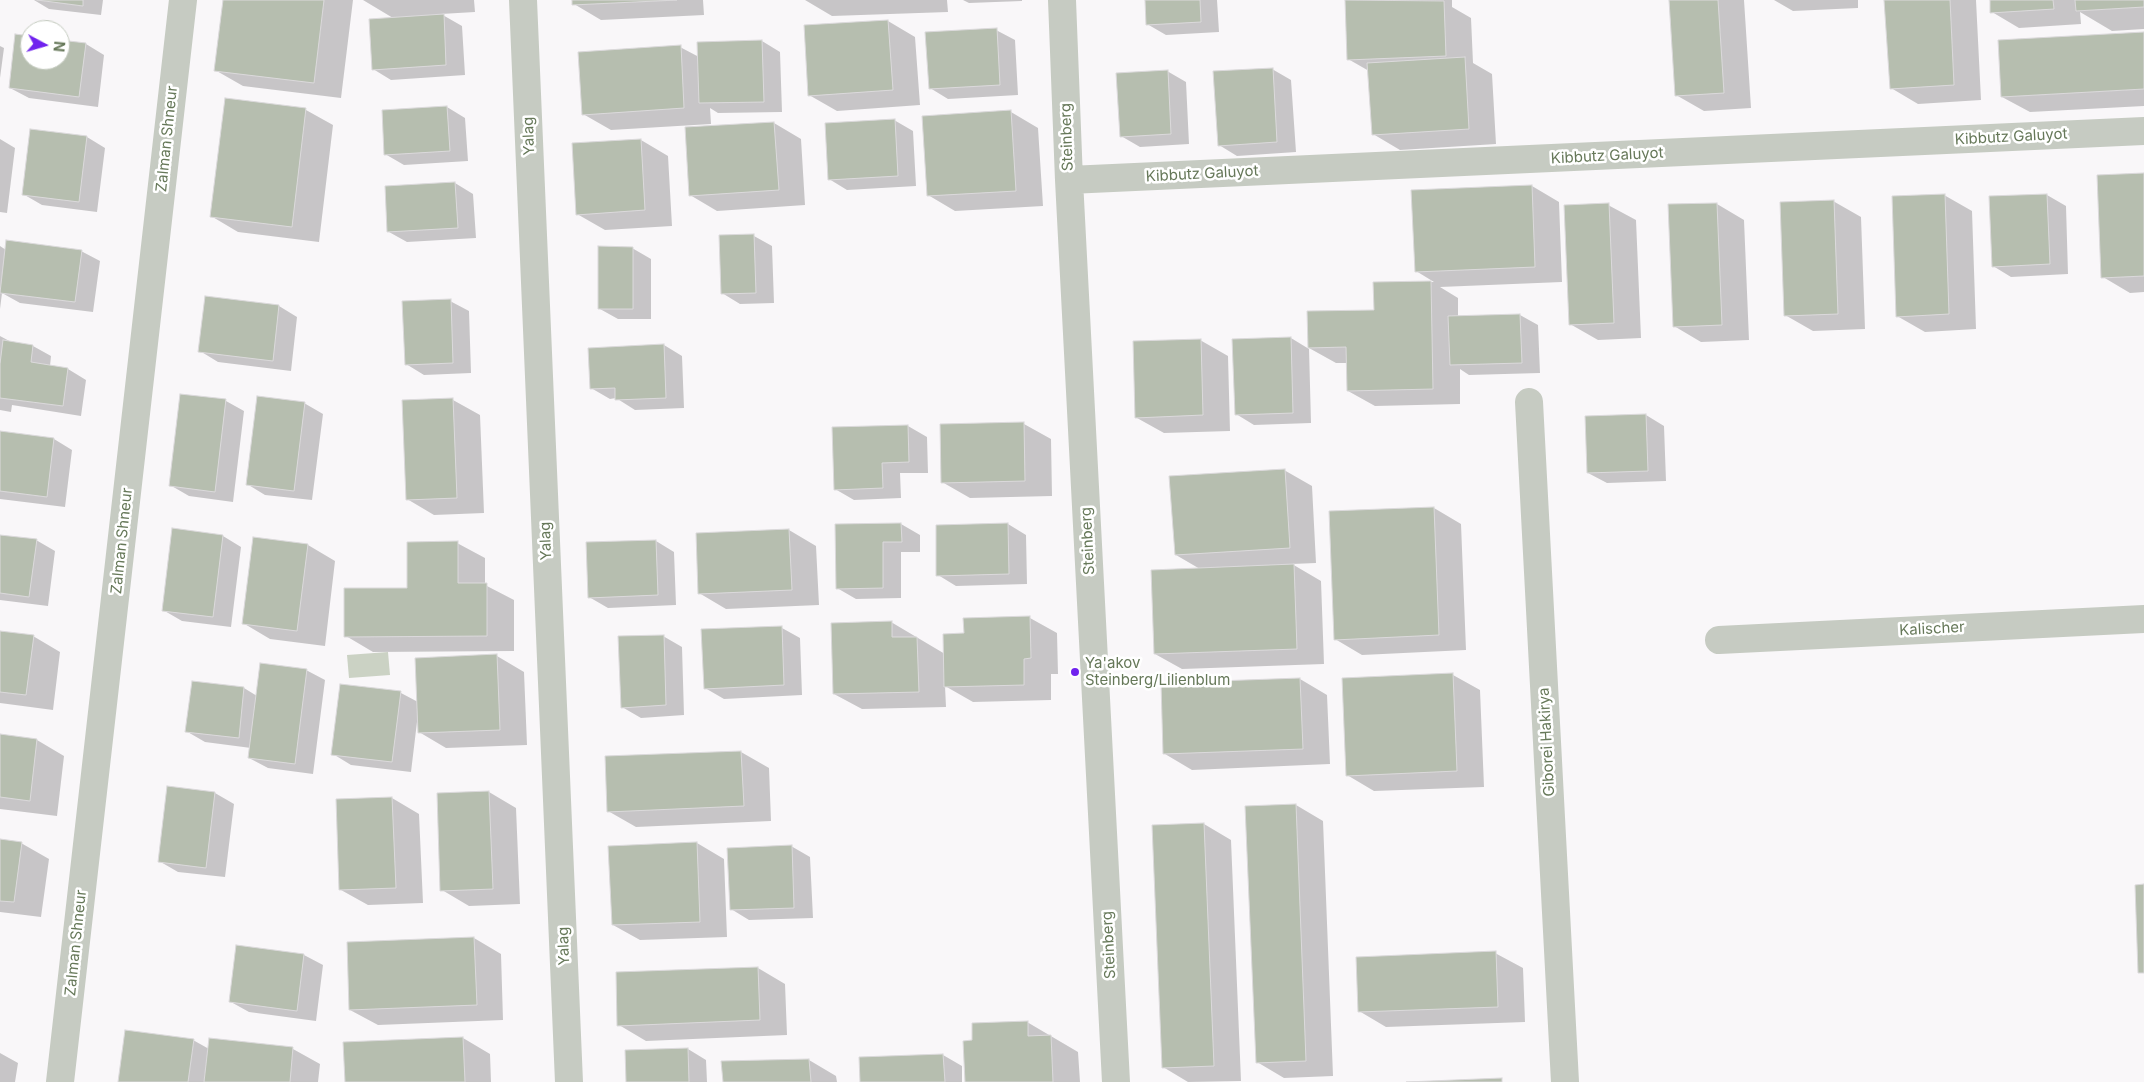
<!DOCTYPE html>
<style>
body{margin:0}
#map{position:relative;width:2144px;height:1082px;overflow:hidden;background:#f9f7f9;font-family:Inter,sans-serif}
canvas{display:block}
.north{position:absolute;left:20px;top:20px;width:50px;height:50px;box-sizing:border-box;background:#fff;border:1px solid #c2c9bd;border-radius:50%;rotate:96deg;font-size:14px;font-weight:700;line-height:20px;text-align:center;color:#667859}
.north::after{content:'';display:block;margin:auto;width:18px;height:22px;background:#7022ee;clip-path:polygon(50% 0,100% 100%,50% 72%,0 100%)}
</style>
<div id="map">
<canvas width="2144" height="1082"></canvas>
<div class="north">N</div>
</div>
<script>
const ctx = document.querySelector('canvas').getContext('2d');
ctx.lineJoin = 'round';
function fill(path, color) {
  ctx.fillStyle = color;
  ctx.fill(path, 'evenodd');
}
function toPath(rows) {
  const path = new Path2D();
  for (const r of rows) {
    path.moveTo(r[0], r[1]);
    for (let i = 2; i < r.length; i += 2) path.lineTo(r[i], r[i + 1]);
  }
  return path;
}
function strokePath(path, color, width, dash) {
  ctx.strokeStyle = color;
  ctx.lineWidth = width;
  ctx.lineCap = dash ? 'butt' : 'round';
  ctx.setLineDash(dash || []);
  ctx.stroke(path);
}
function label(font, color, halo, rows, align = 'center') {
  ctx.font = font + ' Inter,sans-serif';
  ctx.lineWidth = 5;
  ctx.setLineDash([]);
  ctx.textBaseline = 'middle';
  ctx.strokeStyle = halo;
  ctx.fillStyle = color;
  for (const [text, x, y, turn = 0] of rows) {
    ctx.save();
    ctx.translate(x, y);
    ctx.rotate((+turn || 0) * Math.PI / 180);
    ctx.textAlign = isNaN(turn) ? turn : align;
    if (halo) ctx.strokeText(text, 0, 0);
    ctx.fillText(text, 0, 0);
    ctx.restore();
  }
}
fill(toPath([
 [388,652,390,675,349,678,347,655]
]), '#cbd2c4');
fill(toPath([
 [34,0,103,0,101,15,49,9],
 [224,0,353,0,341,98,243,86,215,70],
 [363,0,474,0,475,12,441,14,462,26,465,75,391,80,373,69,393,18],
 [573,0,703,0,704,15,601,20,574,4],
 [805,0,947,0,948,12,832,16],
 [963,0,1022,0,1022,1,969,3],
 [1146,0,1217,0,1219,32,1166,35,1147,24],
 [1346,0,1452,0,1452,7,1471,18,1473,63,1492,74,1496,144,1400,150,1373,134,1369,71,1348,59],
 [1671,0,1744,0,1751,108,1704,111,1676,95],
 [1774,0,1858,0,1858,8,1793,11],
 [1886,0,1976,0,1981,100,1918,104,1891,88],
 [1991,0,2144,0,2144,29,2112,31,2080,12,2081,24,2019,28,1992,12],
 [888,21,915,37,920,105,837,111,809,95],
 [996,30,1015,40,1018,95,948,99,930,88],
 [2144,33,2144,106,2030,112,2002,97],
 [30,38,30,60,60,60,60,41,86,44,104,55,98,107,29,98,10,88],
 [762,41,780,52,782,112,718,113,710,108,711,124,611,130,583,114,680,47,699,57],
 [0,46,4,48,0,78],
 [1272,69,1291,80,1296,152,1237,156,1219,145],
 [1167,71,1186,82,1189,144,1140,147,1121,136],
 [226,100,306,110,333,125,319,242,238,232,211,216],
 [447,107,465,118,468,161,404,165,385,154],
 [1011,112,1038,128,1043,206,955,211,928,195],
 [894,120,913,131,916,186,847,190,829,179],
 [774,123,801,139,805,205,717,211,690,195],
 [87,137,105,148,97,212,42,205,23,194],
 [0,139,15,148,7,213,0,212],
 [641,140,668,156,672,226,605,230,577,214],
 [2144,175,2144,292,2130,293,2103,277],
 [455,183,473,194,476,238,407,242,389,232],
 [1532,186,1559,202,1562,282,1440,287,1458,298,1458,317,1520,315,1538,325,1540,373,1469,375,1460,369,1460,404,1375,406,1348,391,1347,363,1336,363,1309,348,1311,423,1254,425,1236,414,1291,338,1309,349,1308,313,1375,311,1374,283,1434,282,1416,271],
 [1944,195,1972,211,1976,329,1925,332,1897,316],
 [2047,195,2066,206,2068,274,2011,277,1993,266],
 [1833,201,1861,217,1865,329,1813,331,1785,315],
 [1717,204,1744,220,1749,340,1701,342,1674,326],
 [1608,205,1636,220,1641,338,1598,340,1570,324],
 [754,236,772,246,774,303,740,304,722,293],
 [0,246,6,250,81,251,100,261,93,312,20,303,2,293,0,309],
 [632,248,651,259,651,319,618,319,600,309],
 [450,301,469,311,471,373,424,375,406,364],
 [279,306,297,317,291,371,218,362,200,351],
 [0,336,13,343,33,346,51,356,50,366,68,369,86,380,81,416,12,405,11,412,0,410],
 [1200,340,1228,356,1230,431,1164,433,1137,418],
 [664,345,682,356,684,408,635,410,616,398,610,399,591,388],
 [453,400,480,415,484,513,434,515,407,499,403,402],
 [226,401,244,411,233,502,189,496,170,485],
 [304,403,323,414,312,500,265,495,247,484],
 [1646,415,1664,426,1666,481,1607,483,1588,473],
 [1024,424,1051,439,1052,496,970,498,942,482],
 [908,426,927,437,928,473,900,473,901,498,854,500,835,489,834,428],
 [0,433,54,439,72,450,65,507,0,499],
 [1284,470,1312,486,1316,563,1292,564,1321,581,1324,664,1182,669,1155,654,1200,569,1176,555],
 [1434,508,1461,524,1466,650,1362,655,1335,639],
 [901,524,920,535,920,552,901,552,901,598,856,599,837,588,836,526],
 [1008,524,1026,535,1027,584,956,586,938,575],
 [173,530,223,536,241,547,231,627,182,621,163,610],
 [789,530,816,546,819,605,726,609,699,593],
 [0,536,36,540,55,551,48,606,0,600],
 [656,541,674,552,676,605,608,608,589,597],
 [457,543,485,558,485,585,514,600,514,651,373,652,346,636,409,589],
 [308,545,335,561,325,646,270,639,243,623],
 [1030,618,1057,633,1058,674,1051,674,1051,700,973,702,945,686,946,707,862,709,834,694,891,622,945,654,965,634,964,619],
 [782,628,800,638,802,695,724,699,705,688],
 [0,632,33,636,60,652,53,710,0,703],
 [663,636,682,647,684,715,641,718,622,707],
 [497,656,524,672,527,745,446,748,419,732,417,722,411,772,351,765,333,754,342,685,401,693,418,702],
 [306,670,325,680,313,774,268,768,249,758,251,748,205,742,186,731,193,682,244,688,257,696],
 [1453,675,1480,690,1484,787,1374,791,1347,775],
 [1300,679,1327,695,1330,764,1192,770,1165,754],
 [0,736,37,740,64,756,57,816,0,809],
 [741,752,769,768,771,821,636,827,608,811,606,757],
 [168,787,215,793,234,804,225,877,178,872,159,861],
 [489,792,516,808,520,904,469,906,442,890],
 [392,798,419,814,423,903,368,905,341,890,337,800],
 [1296,805,1323,821,1333,1076,1284,1078,1257,1062,1247,807],
 [1204,824,1231,840,1241,1081,1188,1082,1163,1067],
 [0,841,21,843,49,859,41,917,0,912],
 [697,843,724,859,727,937,640,940,613,925],
 [791,846,810,857,813,918,749,920,731,909],
 [474,938,501,954,503,1020,378,1025,350,1010],
 [238,946,304,955,323,965,316,1021,249,1012,231,1002],
 [1495,953,1523,968,1525,1022,1386,1027,1359,1011],
 [758,968,785,984,787,1035,646,1041,619,1025],
 [1027,1022,1078,1052,1080,1082,966,1082,973,1042],
 [463,1038,490,1054,491,1082,346,1082],
 [210,1039,293,1049,320,1064,318,1082,119,1082,193,1040,209,1049],
 [688,1049,706,1060,707,1082,627,1082],
 [0,1053,18,1063,15,1082,0,1082],
 [943,1055,962,1066,962,1082,861,1082,860,1059],
 [809,1060,836,1076,837,1082,724,1082]
]), '#0003');
const building = toPath([
 [37,0,83,0,83,6,37,0],
 [223,0,324,0,314,83,214,71,223,0],
 [572,0,677,0,572,5,572,0],
 [1145,0,1200,0,1201,22,1146,25,1145,0],
 [1345,0,1444,1,1446,56,1347,60,1345,0],
 [1669,0,1718,0,1724,93,1675,96,1669,0],
 [1884,0,1950,0,1954,85,1890,89,1884,0],
 [1990,0,2053,0,2054,9,1990,13,1990,0],
 [2075,0,2144,0,2144,7,2076,11,2075,0],
 [444,14,446,65,372,70,369,19,444,14],
 [888,20,893,90,808,96,804,25,888,20],
 [997,28,1000,85,929,89,925,32,997,28],
 [2144,32,2144,89,2001,97,1998,40,2144,32],
 [15,34,30,36,30,60,60,60,60,40,86,43,79,97,9,88,15,34],
 [762,40,764,102,699,103,697,42,762,40],
 [681,45,684,108,582,115,578,52,681,45],
 [1465,57,1469,129,1372,135,1367,63,1465,57],
 [1273,68,1277,142,1218,146,1213,71,1273,68],
 [1168,70,1171,134,1120,137,1116,73,1168,70],
 [225,98,306,108,292,227,210,217,225,98],
 [447,106,450,151,384,155,382,110,447,106],
 [1011,110,1016,191,927,196,922,116,1011,110],
 [895,119,898,176,828,180,825,123,895,119],
 [774,122,779,190,689,196,685,127,774,122],
 [30,129,87,136,79,202,22,195,30,129],
 [641,139,645,210,576,215,572,143,641,139],
 [2144,173,2144,276,2101,278,2097,175,2144,173],
 [455,182,458,228,387,232,385,186,455,182],
 [1532,185,1535,267,1415,272,1411,190,1532,185],
 [1945,194,1949,314,1896,317,1892,196,1945,194],
 [2047,194,2050,264,1992,267,1989,196,2047,194],
 [1834,200,1838,314,1784,316,1780,202,1834,200],
 [1609,203,1614,323,1569,325,1564,205,1609,203],
 [1717,203,1722,325,1673,327,1668,204,1717,203],
 [754,234,756,293,721,294,719,235,754,234],
 [6,240,82,250,75,302,0,293,6,240],
 [598,246,633,247,633,309,598,309,598,246],
 [1431,281,1433,389,1347,391,1346,347,1308,348,1307,311,1374,310,1373,282,1431,281],
 [205,296,279,305,273,361,198,352,205,296],
 [451,299,453,363,405,365,402,301,451,299],
 [1520,314,1522,363,1450,365,1448,316,1520,314],
 [1291,337,1293,413,1235,415,1232,339,1291,337],
 [1201,339,1203,415,1135,418,1133,341,1201,339],
 [3,340,33,345,31,362,68,368,63,406,0,398,0,364,3,340],
 [664,344,666,398,615,400,615,388,590,389,588,348,664,344],
 [180,394,226,399,215,492,169,486,180,394],
 [257,396,305,402,294,491,246,485,257,396],
 [453,398,457,498,406,500,402,400,453,398],
 [1646,414,1648,471,1587,473,1585,416,1646,414],
 [1024,422,1025,481,941,483,940,424,1024,422],
 [908,425,909,462,882,463,883,488,834,490,832,427,908,425],
 [0,431,54,438,47,497,0,491,0,431],
 [1285,469,1290,548,1175,555,1169,476,1285,469],
 [1434,507,1439,635,1334,640,1329,511,1434,507],
 [901,523,902,542,883,542,883,588,836,589,835,524,901,523],
 [1008,523,1009,574,936,576,936,525,1008,523],
 [172,528,223,535,213,617,162,611,172,528],
 [789,529,792,590,698,594,696,533,789,529],
 [0,535,37,539,29,597,0,593,0,535],
 [253,537,308,544,297,631,242,624,253,537],
 [656,540,658,595,588,598,586,542,656,540],
 [458,541,458,583,487,583,487,636,344,637,344,588,407,588,407,542,458,541],
 [1294,564,1297,649,1154,654,1151,570,1294,564],
 [1030,616,1031,658,1024,659,1024,685,944,687,943,634,964,633,963,618,1030,616],
 [892,621,892,637,917,637,919,692,833,694,831,623,892,621],
 [782,626,784,685,704,689,701,629,782,626],
 [0,631,34,635,26,695,0,692,0,631],
 [664,635,666,705,621,708,618,636,664,635],
 [497,654,500,730,418,733,415,658,497,654],
 [260,663,307,669,295,764,248,758,260,663],
 [1453,673,1457,771,1346,776,1342,678,1453,673],
 [1300,678,1303,749,1163,754,1161,683,1300,678],
 [192,681,244,687,239,738,185,732,192,681],
 [340,684,401,691,392,762,331,755,340,684],
 [0,734,37,739,30,801,0,797,0,734],
 [741,751,744,806,607,812,605,756,741,751],
 [167,786,215,792,206,868,158,862,167,786],
 [489,791,493,889,440,891,437,793,489,791],
 [392,797,396,888,339,890,336,799,392,797],
 [1296,804,1306,1061,1256,1063,1245,806,1296,804],
 [1204,823,1214,1066,1162,1068,1152,825,1204,823],
 [0,839,22,842,14,902,0,901,0,839],
 [697,842,700,922,612,925,608,846,697,842],
 [792,845,794,908,730,910,727,848,792,845],
 [2144,884,2144,973,2138,973,2135,885,2144,884],
 [474,937,477,1005,349,1010,347,942,474,937],
 [236,945,304,954,297,1011,229,1002,236,945],
 [1496,951,1498,1007,1358,1012,1356,957,1496,951],
 [758,967,760,1020,617,1026,616,972,758,967],
 [1028,1021,1028,1036,1051,1035,1053,1082,965,1082,963,1041,972,1040,972,1023,1028,1021],
 [125,1030,194,1039,188,1082,118,1082,125,1030],
 [463,1037,465,1082,345,1082,343,1042,463,1037],
 [209,1038,293,1047,290,1082,204,1082,209,1038],
 [688,1048,689,1082,626,1082,625,1050,688,1048],
 [943,1054,945,1082,860,1082,859,1057,943,1054],
 [809,1059,811,1082,723,1082,721,1061,809,1059],
 [1502,1078,1502,1082,1406,1082,1502,1078]
]);
fill(building, '#b6beaf');
strokePath(building, '#dbd9db', 1);
strokePath(toPath([
 [523,0,569,1082],
 [1062,0,1069,180,1116,1082],
 [1069,180,2144,131],
 [1529,402,1565,1082],
 [1719,640,2144,619],
 [60,1082,183,0]
]), '#c6cbc2', 28);
for (const [x, y, r, color] of [
 [1075,672,5,"#7022ee"]
]) {
  const dot = new Path2D();
  dot.arc(x, y, r, 0, 2 * Math.PI);
  ctx.fillStyle = color;
  ctx.fill(dot);
  strokePath(dot, '#fff', 2);
}
label('15px', '#667859', '#fff', [
 ["Yalag",529,136,-92],
 ["Steinberg",1067,137,-92],
 ["Kibbutz Galuyot",2011,137,-3],
 ["Zalman Shneur",167,139,-84],
 ["Kibbutz Galuyot",1607,156,-3],
 ["Kibbutz Galuyot",1202,174,-3],
 ["Zalman Shneur",122,541,-84],
 ["Yalag",546,541,-92],
 ["Steinberg",1088,541,-93],
 ["Kalischer",1932,629,-3],
 ["Giborei Hakirya",1547,742,-93],
 ["Zalman Shneur",76,943,-84],
 ["Steinberg",1109,945,-93],
 ["Yalag",564,946,-92]
]);
label('15px', '#667859', '#fff', [
 ["Ya'akov",1085,663],
 ["Steinberg/Lilienblum",1085,680]
], 'left');
</script>
